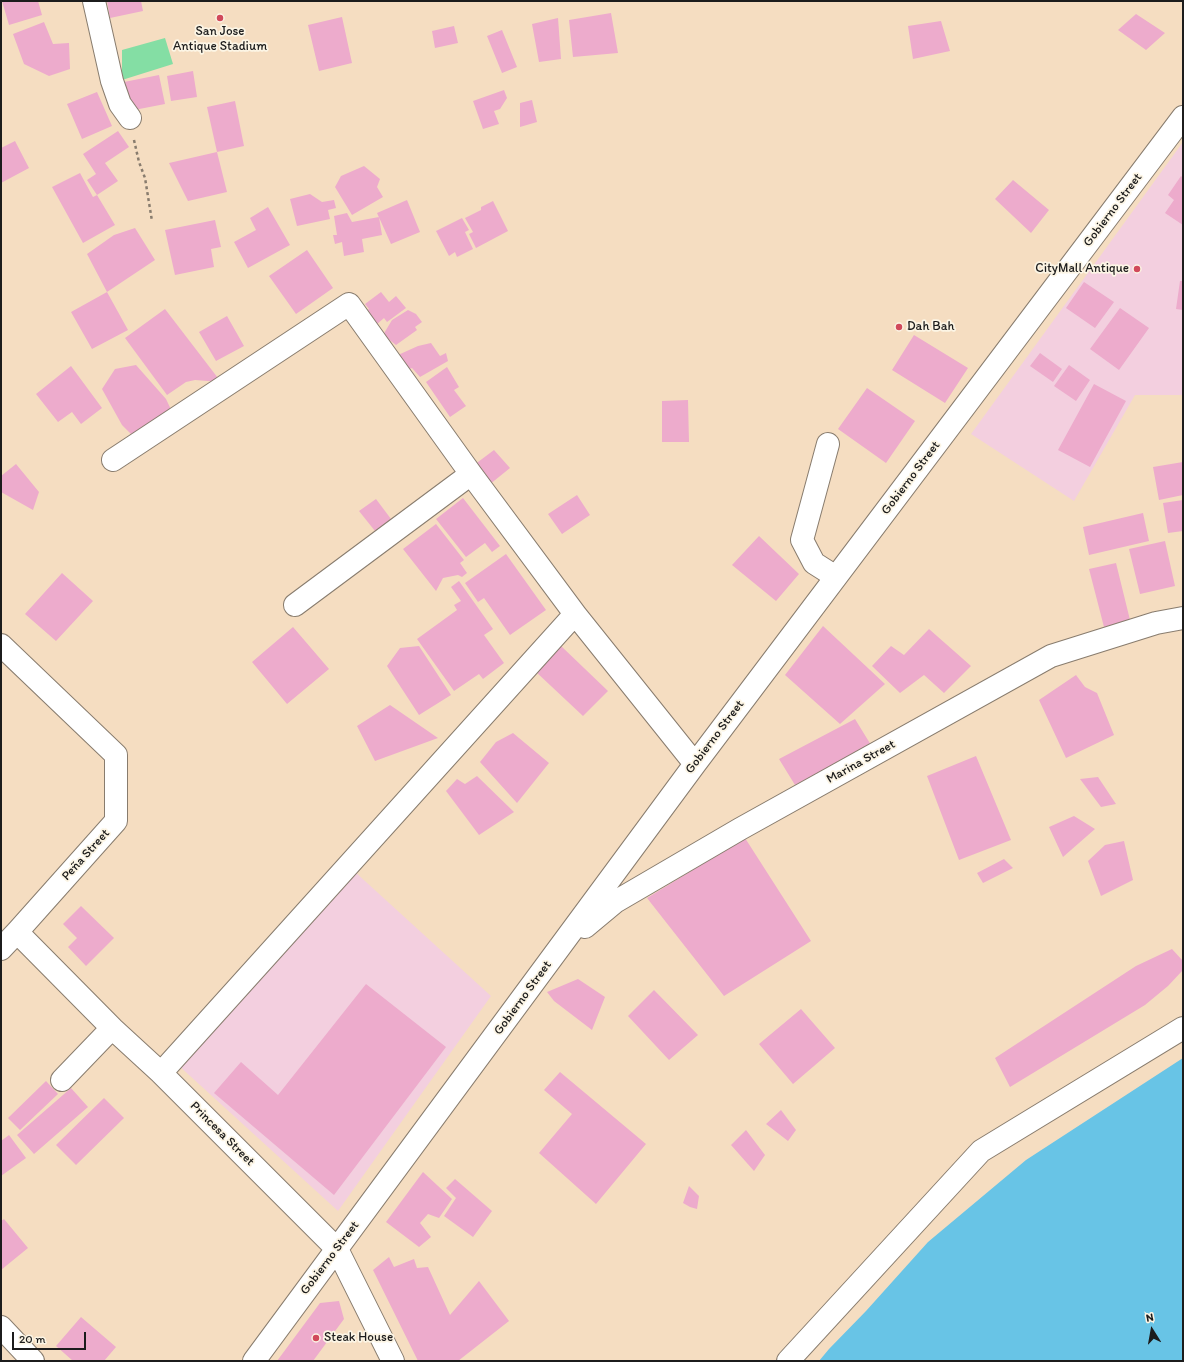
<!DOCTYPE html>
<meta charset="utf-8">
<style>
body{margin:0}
#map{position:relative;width:1184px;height:1362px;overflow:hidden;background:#f5ddc1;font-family:Itim,sans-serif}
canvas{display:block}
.frame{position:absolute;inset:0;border:2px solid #1c1c1c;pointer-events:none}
.north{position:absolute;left:1132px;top:1310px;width:40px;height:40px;-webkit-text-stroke:3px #fcf5e5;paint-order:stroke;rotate:349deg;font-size:11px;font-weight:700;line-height:16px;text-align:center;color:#1c1c1c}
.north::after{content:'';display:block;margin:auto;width:14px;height:18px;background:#1c1c1c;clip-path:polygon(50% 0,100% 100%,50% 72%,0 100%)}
.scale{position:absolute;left:12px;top:1332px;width:74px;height:18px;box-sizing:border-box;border:2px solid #1c1c1c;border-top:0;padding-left:5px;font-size:12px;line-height:14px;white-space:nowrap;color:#1c1c1c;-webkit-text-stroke:3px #fcf5e5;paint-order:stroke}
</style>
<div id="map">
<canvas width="1184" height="1362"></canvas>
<div class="frame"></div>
<div class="north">N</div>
<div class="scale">20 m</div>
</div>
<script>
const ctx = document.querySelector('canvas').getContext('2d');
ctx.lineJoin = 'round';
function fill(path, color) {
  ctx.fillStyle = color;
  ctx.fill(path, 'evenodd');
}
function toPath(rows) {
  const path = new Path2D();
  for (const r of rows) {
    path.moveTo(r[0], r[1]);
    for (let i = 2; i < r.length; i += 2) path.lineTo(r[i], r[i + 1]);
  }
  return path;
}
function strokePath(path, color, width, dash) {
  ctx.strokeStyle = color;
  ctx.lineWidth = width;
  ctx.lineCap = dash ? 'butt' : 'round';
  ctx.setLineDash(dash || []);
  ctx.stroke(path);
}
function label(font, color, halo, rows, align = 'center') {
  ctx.font = font + ' Itim,sans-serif';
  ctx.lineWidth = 3.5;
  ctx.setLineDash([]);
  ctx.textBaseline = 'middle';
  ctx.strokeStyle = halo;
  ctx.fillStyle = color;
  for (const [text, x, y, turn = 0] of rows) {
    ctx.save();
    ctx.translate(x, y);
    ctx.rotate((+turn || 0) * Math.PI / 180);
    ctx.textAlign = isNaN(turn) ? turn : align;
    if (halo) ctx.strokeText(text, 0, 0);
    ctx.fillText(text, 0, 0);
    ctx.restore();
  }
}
fill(toPath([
 [1183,142,1183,395,1135,395,1074,501,971,434],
 [354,871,491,996,338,1211,177,1064]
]), '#f3cfdf');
fill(toPath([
 [165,38,173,64,122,80,122,50]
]), '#84dea4');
fill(toPath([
 [1183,1058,1183,1361,819,1361,829,1349,866,1311,928,1242,1026,1160]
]), '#68c4e6');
fill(toPath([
 [2,1,38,1,42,15,9,25],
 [107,1,141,1,143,11,110,18],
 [611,13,618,53,573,57,569,20],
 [1136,14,1165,33,1146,50,1118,30],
 [342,17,352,63,319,71,308,25],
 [558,18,561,59,539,62,532,24],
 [941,21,950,51,913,59,908,26],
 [44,22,53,44,69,43,70,69,49,76,24,64,13,34],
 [454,26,458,43,435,48,432,31],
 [502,30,517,67,502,73,487,36],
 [193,71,197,97,171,101,167,76],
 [159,75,165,104,129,111,124,82],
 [504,90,507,98,500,109,494,111,499,124,483,129,473,101],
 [97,92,112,126,82,139,67,104],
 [532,100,537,122,520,127,520,103],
 [235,101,244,146,217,152,207,107],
 [118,131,129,147,105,163,118,181,97,195,87,180,96,174,83,154],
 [15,141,29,168,1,183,1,148],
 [217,152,227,192,188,201,169,163],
 [364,166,380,179,377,187,383,197,352,215,335,187,341,176],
 [80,173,93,197,97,195,115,225,83,243,52,187],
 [1181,176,1183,178,1183,225,1165,213,1174,200,1168,195],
 [1013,180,1049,210,1031,233,995,199],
 [310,194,322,202,334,200,336,208,328,210,330,219,297,226,290,199],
 [407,200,420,232,391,244,377,213],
 [493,201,508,231,476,248,469,234,473,232,465,218,481,210,481,207],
 [268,207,290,245,248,268,234,242,256,230,250,218],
 [347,213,352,222,379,217,382,235,362,239,364,252,344,256,342,242,335,244,333,235,337,235,334,216],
 [462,218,469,230,465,232,473,249,457,257,455,252,449,256,436,231],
 [215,220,221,247,211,249,214,267,175,275,165,230],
 [135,228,155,260,107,292,128,330,92,349,71,312,107,292,87,254,114,235],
 [307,250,333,288,296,314,269,276],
 [1180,281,1183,281,1183,310,1176,309],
 [1084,282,1114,302,1095,328,1066,308],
 [381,292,389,302,396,296,406,308,387,322,384,318,376,325,365,311,369,309,365,304],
 [1120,308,1149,328,1119,370,1090,349],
 [165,309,221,382,195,380,186,382,167,395,125,338],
 [408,310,416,314,422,322,415,327,417,330,396,345,383,335,392,320],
 [227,316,244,346,216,361,199,332],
 [914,335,968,368,945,403,892,370],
 [431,343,440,356,446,353,448,361,420,377,412,368,404,371,398,355,418,346],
 [1040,353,1062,369,1053,382,1030,366],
 [136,365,166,399,175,418,133,436,122,425,102,389,115,369],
 [1069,365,1090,380,1076,401,1054,386],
 [71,366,102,408,81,424,72,412,58,422,36,394],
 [447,367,459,387,454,390,466,406,450,417,426,382],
 [1094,384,1126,401,1090,467,1058,450],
 [867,388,915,421,886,463,838,429],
 [688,400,689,442,662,442,662,401],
 [494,450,510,468,489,485,474,465],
 [1183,462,1183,495,1159,500,1153,467],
 [16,464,39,492,33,510,1,492,1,476],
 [577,495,590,515,562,534,548,514],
 [463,498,500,546,492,552,485,543,466,557,436,519],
 [376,499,391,519,375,531,359,511],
 [1183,500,1183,531,1168,533,1163,503],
 [1143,513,1149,541,1089,555,1083,527],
 [436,524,464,560,460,563,467,573,462,577,458,575,443,578,436,591,403,549],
 [759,536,799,574,776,601,732,565],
 [1165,541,1175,586,1140,594,1129,549],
 [506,554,546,610,510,635,484,598,478,602,465,583],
 [1116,563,1130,620,1104,627,1089,569],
 [62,573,93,601,56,641,25,614],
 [459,581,493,629,484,635,504,663,483,679,479,674,454,691,417,639,457,610,454,605,461,601,451,587],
 [823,626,885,684,840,724,785,675],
 [293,627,329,669,287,704,252,662],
 [929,629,971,666,944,693,924,675,900,693,872,666,891,646,904,655],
 [560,645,608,691,583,716,535,671],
 [419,646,451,695,419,715,387,666,400,648],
 [1076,675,1085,687,1097,693,1114,735,1066,758,1039,700],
 [390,705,438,738,375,761,357,726],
 [855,719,871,745,795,785,779,759],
 [513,733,549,763,517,803,480,762,496,742],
 [976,756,1011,840,959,860,927,776],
 [477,776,514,812,479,835,446,791,457,779,465,784],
 [1098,777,1116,804,1101,807,1080,779],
 [1074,816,1095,829,1063,857,1049,827],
 [745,838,811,941,724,996,647,898],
 [1124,841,1133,880,1101,896,1088,861,1105,845],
 [1004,859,1013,868,983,883,977,873],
 [81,906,114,938,86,966,68,947,77,938,63,924],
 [1172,949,1183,961,1183,970,1168,986,1145,1005,1010,1087,995,1058,1136,966],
 [578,979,605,997,592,1030,554,1001,547,992],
 [366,984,446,1047,334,1195,214,1093,241,1062,278,1095],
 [654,990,698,1035,669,1060,628,1016],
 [801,1009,835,1048,793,1084,759,1044],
 [560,1072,646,1144,596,1204,539,1153,572,1114,544,1090],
 [46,1081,58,1094,20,1130,8,1118],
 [71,1088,88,1107,34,1154,17,1135],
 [104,1098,124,1118,76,1165,56,1145],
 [781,1110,796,1130,788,1141,766,1124],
 [746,1130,765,1155,754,1171,731,1145],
 [9,1135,26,1158,1,1176,1,1141],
 [423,1172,452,1199,439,1218,428,1214,420,1223,431,1237,419,1247,386,1222],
 [455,1179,492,1211,473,1237,444,1216,456,1198,446,1188],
 [689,1186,699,1196,697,1209,690,1207,683,1203],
 [4,1219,28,1248,1,1270,1,1221],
 [389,1257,394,1267,414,1259,417,1268,428,1267,450,1315,479,1281,509,1321,458,1361,418,1361,373,1270],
 [339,1301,344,1319,313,1361,277,1361,320,1303],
 [81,1317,116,1347,104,1361,73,1361,56,1346]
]), '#edabcc');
const minor = toPath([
 [94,1,112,81,120,104,130,118],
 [828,444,802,540,814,563,836,577],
 [113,460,349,304,471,474,575,614],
 [295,605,471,474],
 [1,645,116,755,116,821,17,932,1,949],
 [585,927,615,902,740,829,1051,656,1156,623,1183,618],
 [17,932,112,1028,161,1073,337,1249,393,1361],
 [161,1073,575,614,695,764],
 [62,1080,112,1028],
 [1,1327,33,1361],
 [254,1361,695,764,1183,117],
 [788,1361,981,1151,1183,1028]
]);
strokePath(minor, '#887c6e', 24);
strokePath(toPath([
 [134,140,139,162,145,178,152,221]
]), '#887c6e', 2.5, [3, 3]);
strokePath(minor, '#fff', 22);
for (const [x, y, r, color] of [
 [220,18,4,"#d1495b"],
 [1137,269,4,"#d1495b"],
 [899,327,4,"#d1495b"],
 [316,1338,4,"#d1495b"]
]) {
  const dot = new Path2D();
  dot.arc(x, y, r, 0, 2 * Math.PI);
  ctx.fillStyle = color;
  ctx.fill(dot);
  strokePath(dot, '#fcf5e5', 1.5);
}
label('13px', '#1c1c1c', '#fcf5e5', [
 ["San Jose",220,32,"center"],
 ["Antique Stadium",220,47,"center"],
 ["CityMall Antique",1129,269,"right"],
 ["Dah Bah",907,327],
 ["Steak House",324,1338]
], 'left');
label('13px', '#1c1c1c', '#fcf5e5', [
 ["Gobierno Street",1113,210,-53],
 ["Gobierno Street",911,478,-53],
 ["Gobierno Street",715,737,-53],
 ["Marina Street",861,762,-29],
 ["Peña Street",86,855,-48],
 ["Gobierno Street",523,998,-54],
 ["Princesa Street",222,1134,45],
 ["Gobierno Street",330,1258,-53]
]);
</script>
